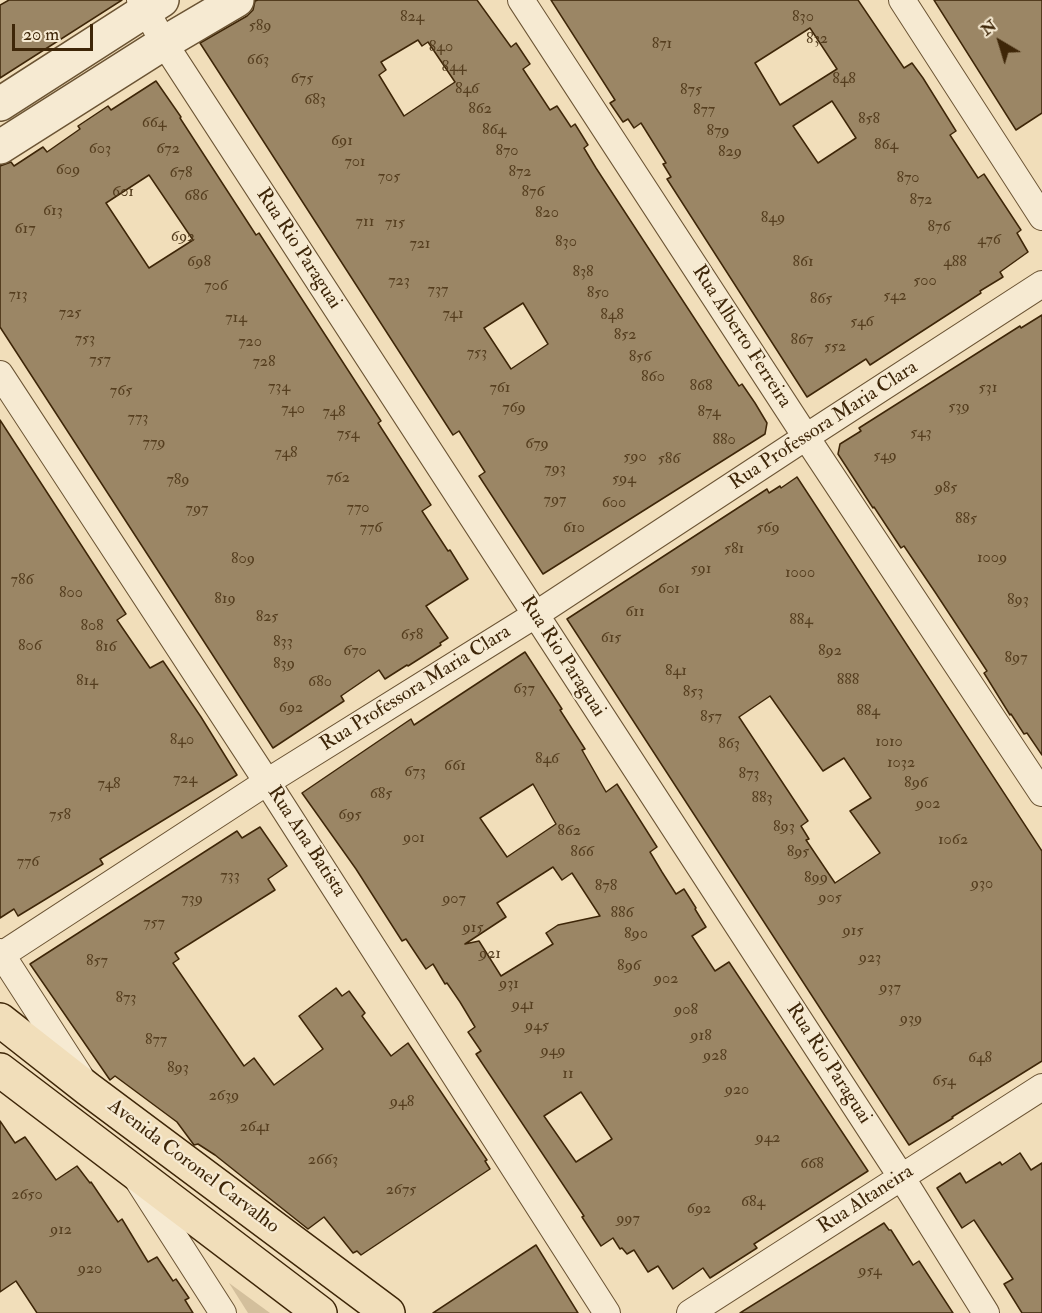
<!DOCTYPE html>
<style>
body{margin:0}
#map{position:relative;width:1042px;height:1313px;overflow:hidden;background:#f1deba;font-family:"IM FELL Double Pica",serif}
canvas{display:block}
.north{position:absolute;left:970px;top:12px;width:60px;height:60px;-webkit-text-stroke:4px #f6ead2;paint-order:stroke;rotate:322deg;font-size:16px;font-weight:700;line-height:24px;text-align:center;color:#3e2608}
.north::after{content:'';display:block;margin:auto;width:21px;height:27px;background:#3e2608;clip-path:polygon(50% 0,100% 100%,50% 72%,0 100%)}
.scale{position:absolute;left:12px;top:24px;width:81px;height:27px;box-sizing:border-box;border:3px solid #3e2608;border-top:0;padding-left:8px;font-size:18px;line-height:21px;white-space:nowrap;color:#3e2608;-webkit-text-stroke:4px #f6ead2;paint-order:stroke}
</style>
<div id="map">
<canvas width="1042" height="1313"></canvas>
<div class="north">N</div>
<div class="scale">20 m</div>
</div>
<script>
const ctx = document.querySelector('canvas').getContext('2d');
ctx.lineJoin = 'round';
function fill(path, color) {
  ctx.fillStyle = color;
  ctx.fill(path, 'evenodd');
}
function toPath(rows) {
  const path = new Path2D();
  for (const r of rows) {
    path.moveTo(r[0], r[1]);
    for (let i = 2; i < r.length; i += 2) path.lineTo(r[i], r[i + 1]);
  }
  return path;
}
function strokePath(path, color, width, dash) {
  ctx.strokeStyle = color;
  ctx.lineWidth = width;
  ctx.lineCap = dash ? 'butt' : 'round';
  ctx.setLineDash(dash || []);
  ctx.stroke(path);
}
function label(font, color, halo, rows, align = 'center') {
  ctx.font = font + ' "IM FELL Double Pica",serif';
  ctx.lineWidth = 4.5;
  ctx.setLineDash([]);
  ctx.textBaseline = 'middle';
  ctx.strokeStyle = halo;
  ctx.fillStyle = color;
  for (const [text, x, y, turn = 0] of rows) {
    ctx.save();
    ctx.translate(x, y);
    ctx.rotate((+turn || 0) * Math.PI / 180);
    ctx.textAlign = isNaN(turn) ? turn : align;
    if (halo) ctx.strokeText(text, 0, 0);
    ctx.fillText(text, 0, 0);
    ctx.restore();
  }
}
fill(toPath([
 [229,1283,270,1313,248,1313]
]), '#d3bf9c');
const building = toPath([
 [9,0,122,0,0,78,0,5,9,0],
 [258,0,477,0,511,47,516,43,530,64,523,69,550,110,557,106,571,127,575,124,588,145,584,148,596,168,721,359,739,386,742,384,755,403,767,423,765,434,543,574,479,476,485,472,459,431,453,435,200,43,247,16,253,10,255,1,258,0],
 [418,40,422,46,428,42,455,82,404,116,379,75,386,70,381,62,418,40],
 [523,303,548,344,511,369,484,328,523,303],
 [551,0,858,0,904,68,912,63,923,78,956,131,950,135,978,178,984,174,1021,230,1017,233,1028,252,1000,272,1003,277,980,291,981,293,870,365,866,359,807,397,667,179,671,177,663,164,666,163,641,123,634,128,628,119,623,122,610,103,615,100,551,0],
 [810,28,837,69,780,105,755,63,810,28],
 [832,101,856,138,818,163,793,126,832,101],
 [934,0,1042,0,1042,113,1016,130,934,0],
 [156,81,181,117,180,118,256,235,259,233,381,421,378,423,431,505,422,511,448,551,450,550,468,579,426,606,448,638,440,643,441,645,408,666,407,665,385,679,379,670,341,696,344,701,273,748,0,327,0,166,11,162,14,166,43,147,47,152,80,129,78,126,108,106,111,110,156,81],
 [149,175,193,240,149,268,106,203,149,175],
 [1042,315,1042,755,1027,733,1024,734,1011,714,1010,715,984,673,987,671,935,592,904,546,901,548,874,507,873,508,838,454,840,444,861,431,859,428,1020,326,1021,328,1042,315],
 [0,420,126,614,117,620,150,668,163,661,201,717,237,775,100,859,103,864,41,902,18,916,14,909,0,918,0,420],
 [797,477,1042,851,1042,1061,952,1117,953,1118,909,1145,567,619,767,489,769,493,780,486,781,488,797,477],
 [770,696,823,771,844,758,871,798,850,811,880,853,835,883,806,840,809,839,801,826,808,821,739,717,770,696],
 [525,652,562,709,560,710,585,749,582,750,606,792,617,784,657,847,650,852,662,872,676,894,684,889,696,908,695,909,706,927,692,936,715,971,729,962,868,1171,754,1244,757,1248,710,1278,703,1268,673,1289,658,1266,648,1272,634,1250,627,1254,622,1248,620,1249,613,1238,601,1246,582,1217,584,1216,476,1054,481,1051,468,1032,475,1027,460,1002,447,983,445,984,433,964,426,969,406,939,402,941,356,869,302,793,411,719,414,725,525,652],
 [533,784,556,824,507,857,480,818,533,784],
 [553,867,562,880,572,873,600,916,558,925,546,933,553,944,501,976,479,941,465,944,506,917,497,903,553,867],
 [581,1092,612,1139,576,1162,544,1116,581,1092],
 [260,827,287,866,268,879,275,890,175,953,179,959,173,963,244,1066,254,1058,274,1085,323,1049,299,1016,336,988,342,996,349,991,365,1013,362,1016,391,1056,408,1043,487,1160,485,1161,490,1169,361,1255,357,1251,353,1253,324,1217,308,1229,215,1155,198,1144,194,1145,177,1122,115,1076,110,1080,30,964,237,831,242,838,260,827],
 [0,1121,15,1143,25,1137,56,1180,77,1166,90,1183,91,1182,118,1222,122,1219,148,1262,157,1257,173,1281,176,1279,189,1298,185,1300,193,1313,37,1313,16,1281,0,1292,0,1121],
 [1020,1153,1031,1170,1042,1163,1042,1313,1022,1313,1004,1284,1013,1279,974,1220,962,1228,937,1188,960,1173,966,1183,1000,1162,1002,1165,1020,1153],
 [884,1223,889,1230,891,1230,913,1265,919,1261,953,1313,740,1313,884,1223],
 [536,1245,578,1313,433,1313,536,1245]
]);
fill(building, '#9b8665');
strokePath(building, '#3e2608', 1.5);
const minor = toPath([
 [140,0,164,43,902,1178,986,1313],
 [521,0,806,437,1042,793],
 [902,0,1042,217],
 [0,374,267,782,607,1313],
 [0,952,80,1076],
 [0,956,267,782,535,615,806,437,1042,284],
 [139,1182,223,1313],
 [690,1313,1042,1087]
]);
const tertiary = toPath([
 [0,104,162,0],
 [0,147,164,43,237,0]
]);
const primary = toPath([
 [0,1020,88,1089,388,1313],
 [0,1070,320,1313]
]);
strokePath(minor, '#6b5434', 28);
strokePath(tertiary, '#6b5434', 36);
strokePath(primary, '#3e2608', 36);
strokePath(minor, '#f6ead2', 26);
strokePath(tertiary, '#f6ead2', 33);
strokePath(primary, '#f1deba', 33);
label('16px', '#553e1f', null, [
 ["824",412,18],
 ["830",803,18],
 ["589",260,27],
 ["832",817,40],
 ["871",662,45],
 ["840",441,48],
 ["663",258,61],
 ["844",454,68],
 ["675",302,80],
 ["848",844,80],
 ["846",467,90],
 ["875",691,91],
 ["683",315,101],
 ["862",480,110],
 ["877",704,111],
 ["858",869,120],
 ["664",154,124],
 ["864",494,131],
 ["879",718,132],
 ["691",342,142],
 ["864",886,146],
 ["603",100,150],
 ["672",168,150],
 ["870",507,152],
 ["829",730,153],
 ["701",355,163],
 ["609",68,171],
 ["872",520,173],
 ["678",181,174],
 ["705",389,178],
 ["870",908,179],
 ["601",123,193],
 ["876",533,193],
 ["686",196,197],
 ["872",921,201],
 ["613",53,212],
 ["820",547,214],
 ["849",773,219],
 ["711",365,223],
 ["715",395,224],
 ["876",939,228],
 ["617",25,230],
 ["692",183,238],
 ["476",989,241],
 ["830",566,243],
 ["721",420,245],
 ["698",199,263],
 ["861",803,263],
 ["488",955,263],
 ["838",583,273],
 ["723",399,282],
 ["500",925,282],
 ["706",216,287],
 ["737",438,291],
 ["850",598,294],
 ["713",18,296],
 ["542",895,297],
 ["865",821,300],
 ["725",70,314],
 ["741",453,315],
 ["848",612,316],
 ["714",236,319],
 ["546",862,323],
 ["852",625,336],
 ["753",85,340],
 ["867",802,341],
 ["720",250,343],
 ["552",835,348],
 ["753",477,354],
 ["856",640,358],
 ["757",100,361],
 ["728",264,363],
 ["860",653,378],
 ["868",701,387],
 ["734",279,388],
 ["761",500,389],
 ["531",988,389],
 ["765",121,392],
 ["539",959,408],
 ["769",514,409],
 ["740",293,410],
 ["748",334,413],
 ["874",709,413],
 ["773",138,419],
 ["543",921,434],
 ["754",348,435],
 ["880",724,441],
 ["779",154,444],
 ["679",537,445],
 ["748",286,454],
 ["549",885,457],
 ["590",635,458],
 ["586",669,460],
 ["793",555,470],
 ["762",338,479],
 ["594",624,480],
 ["789",178,481],
 ["985",946,489],
 ["797",555,501],
 ["600",614,504],
 ["770",358,509],
 ["797",197,510],
 ["885",966,520],
 ["776",371,529],
 ["610",574,529],
 ["569",768,529],
 ["581",734,550],
 ["1009",992,559],
 ["809",243,560],
 ["591",701,570],
 ["1000",800,574],
 ["786",22,581],
 ["601",669,590],
 ["800",71,594],
 ["819",225,600],
 ["893",1018,601],
 ["611",635,613],
 ["825",267,618],
 ["884",801,621],
 ["808",92,627],
 ["658",412,636],
 ["615",611,639],
 ["833",283,643],
 ["806",30,647],
 ["816",106,648],
 ["670",355,652],
 ["892",830,652],
 ["897",1016,659],
 ["839",284,665],
 ["841",676,672],
 ["888",848,681],
 ["814",87,682],
 ["680",320,683],
 ["637",524,690],
 ["853",693,693],
 ["692",291,709],
 ["884",868,712],
 ["857",711,718],
 ["840",182,741],
 ["1010",889,743],
 ["863",729,745],
 ["846",547,760],
 ["1032",901,764],
 ["661",455,767],
 ["673",415,773],
 ["873",749,775],
 ["724",185,780],
 ["896",916,784],
 ["748",109,785],
 ["685",381,795],
 ["883",762,799],
 ["902",928,805],
 ["758",60,816],
 ["695",350,816],
 ["893",784,828],
 ["862",569,832],
 ["901",414,839],
 ["1062",953,841],
 ["866",582,853],
 ["895",798,853],
 ["776",28,863],
 ["733",230,877],
 ["899",816,879],
 ["930",982,885],
 ["878",606,887],
 ["905",830,899],
 ["739",192,900],
 ["907",454,900],
 ["886",622,914],
 ["757",154,924],
 ["915",473,929],
 ["915",853,932],
 ["890",636,935],
 ["921",490,955],
 ["923",870,959],
 ["857",97,962],
 ["896",629,967],
 ["902",666,980],
 ["931",509,985],
 ["937",890,989],
 ["873",126,999],
 ["941",523,1006],
 ["908",686,1011],
 ["939",911,1020],
 ["945",537,1027],
 ["918",701,1037],
 ["877",156,1041],
 ["949",553,1052],
 ["928",715,1057],
 ["648",980,1059],
 ["893",178,1069],
 ["11",568,1075],
 ["654",944,1082],
 ["920",737,1091],
 ["2639",224,1097],
 ["948",402,1103],
 ["2641",255,1128],
 ["942",768,1139],
 ["2663",323,1161],
 ["668",812,1165],
 ["2675",401,1191],
 ["2650",27,1196],
 ["684",753,1203],
 ["692",699,1210],
 ["997",628,1220],
 ["912",61,1231],
 ["920",90,1270],
 ["954",870,1272]
]);
label('20px', '#3e2608', '#f6ead2', [
 ["Rua Rio Paraguai",298,249,57],
 ["Rua Alberto Ferreira",741,337,57],
 ["Rua Professora Maria Clara",824,426,-33],
 ["Rua Rio Paraguai",562,657,57],
 ["Rua Professora Maria Clara",416,689,-32],
 ["Rua Ana Batista",306,842,57],
 ["Rua Rio Paraguai",828,1064,57],
 ["Avenida Coronel Carvalho",193,1167,37],
 ["Rua Altaneira",866,1200,-33]
]);
</script>
